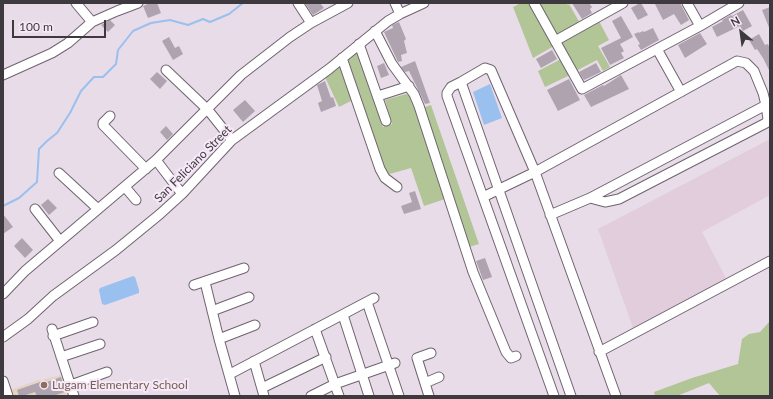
<!DOCTYPE html>
<style>
body{margin:0}
#map{position:relative;width:773px;height:399px;overflow:hidden;background:#e9dce9;font-family:Lato,sans-serif}
canvas{display:block}
.frame{position:absolute;inset:0;border:4px solid #3e393e;pointer-events:none}
.north{position:absolute;left:721px;top:12px;width:40px;height:40px;-webkit-text-stroke:3px #f6e9f7;paint-order:stroke;rotate:331deg;font-size:11px;font-weight:700;line-height:16px;text-align:center;color:#3e393e}
.north::after{content:'';display:block;margin:auto;width:14px;height:18px;background:#3e393e;clip-path:polygon(50% 0,100% 100%,50% 72%,0 100%)}
.scale{position:absolute;left:12px;top:20px;width:94px;height:18px;box-sizing:border-box;border:2px solid #3e393e;border-top:0;padding-left:5px;font-size:12px;line-height:14px;white-space:nowrap;color:#3e393e;-webkit-text-stroke:3px #f6e9f7;paint-order:stroke}
</style>
<div id="map">
<canvas width="773" height="399"></canvas>
<div class="frame"></div>
<div class="north">N</div>
<div class="scale">100 m</div>
</div>
<script>
const ctx = document.querySelector('canvas').getContext('2d');
ctx.lineJoin = 'round';
function fill(path, color) {
  ctx.fillStyle = color;
  ctx.fill(path, 'evenodd');
}
function toPath(rows) {
  const path = new Path2D();
  for (const r of rows) {
    path.moveTo(r[0], r[1]);
    for (let i = 2; i < r.length; i += 2) path.lineTo(r[i], r[i + 1]);
  }
  return path;
}
function strokePath(path, color, width, dash) {
  ctx.strokeStyle = color;
  ctx.lineWidth = width;
  ctx.lineCap = dash ? 'butt' : 'round';
  ctx.setLineDash(dash || []);
  ctx.stroke(path);
}
function label(font, color, halo, rows, align = 'center') {
  ctx.font = font + ' Lato,sans-serif';
  ctx.lineWidth = 4;
  ctx.setLineDash([]);
  ctx.textBaseline = 'middle';
  ctx.strokeStyle = halo;
  ctx.fillStyle = color;
  for (const [text, x, y, turn = 0] of rows) {
    ctx.save();
    ctx.translate(x, y);
    ctx.rotate((+turn || 0) * Math.PI / 180);
    ctx.textAlign = isNaN(turn) ? turn : align;
    if (halo) ctx.strokeText(text, 0, 0);
    ctx.fillText(text, 0, 0);
    ctx.restore();
  }
}
fill(toPath([
 [770,139,770,195,702,232,727,280,633,328,598,229]
]), '#e1cddc');
fill(toPath([
 [62,375,69,396,12,396,10,390,36,381]
]), '#e4d5c2');
fill(toPath([
 [521,3,529,3,554,46,533,58,513,7],
 [539,3,566,3,568,5,569,4,580,23,558,36],
 [599,21,609,40,598,46,610,67,603,71,597,60,576,71,561,43],
 [356,48,383,127,392,124,385,100,406,94,410,96,415,104,445,199,424,206,411,168,386,175,347,57],
 [561,59,570,75,545,87,538,71],
 [340,63,353,100,339,107,325,77],
 [431,105,479,244,469,247,422,108],
 [770,321,770,394,768,396,720,396,709,383,677,396,655,396,654,392,692,378,738,364,742,339,749,334,760,332]
]), '#b2c597');
fill(toPath([
 [490,84,502,118,484,125,473,92],
 [133,276,135,277,139,290,139,293,105,305,102,304,99,290,100,288]
]), '#99c0ee');
strokePath(toPath([
 [3,206,19,198,37,182,39,149,47,141,57,133,70,113,81,91,94,77,103,77,116,64,118,50,133,31,151,23,170,20,188,25,203,19,210,22,229,14,243,3]
]), '#99c0ee', 2);
fill(toPath([
 [150,3,157,3,161,13,148,18,143,6],
 [305,3,320,3,324,8,313,15],
 [572,3,589,3,592,7,590,9,592,13,582,19],
 [640,3,641,3,648,15,638,20,631,8],
 [657,3,680,3,689,20,681,25,674,14,663,20,655,4],
 [770,7,770,30,762,10],
 [743,10,752,26,743,31,740,26,717,37,712,27,723,21,722,20,731,15,732,16],
 [621,16,633,37,620,44,624,51,621,53,624,58,610,65,601,48,621,38,612,21],
 [110,20,115,25,108,32,101,25],
 [399,22,406,39,404,41,407,53,401,55,402,61,398,62,384,32,393,28,392,25],
 [653,28,659,40,641,50,638,45,640,44,634,34,639,32,639,33,643,31,644,32],
 [700,33,707,44,685,58,678,45],
 [759,34,765,45,768,44,770,49,770,72,763,58,757,49,755,50,749,40],
 [169,37,175,48,179,46,183,54,173,60,162,41],
 [552,50,557,59,541,68,536,59],
 [415,61,430,103,425,104,409,71,405,72,401,67],
 [384,63,389,75,381,78,377,66],
 [596,63,601,72,584,80,579,72],
 [157,72,167,81,160,89,150,79],
 [621,75,629,89,591,107,584,95,603,85,604,86],
 [569,79,580,100,558,111,547,90],
 [325,81,331,98,333,97,336,106,321,112,318,103,322,101,317,85],
 [245,100,255,111,243,122,233,110],
 [166,126,173,134,167,140,160,132],
 [415,191,421,209,404,214,401,206,412,202,409,193],
 [48,199,57,208,49,215,41,205],
 [3,214,13,227,3,234],
 [22,238,33,250,25,258,14,246],
 [485,258,492,277,483,280,476,261],
 [61,377,65,392,53,396,37,396,35,392,23,396,19,396,17,390,46,380,47,382]
]), '#afa3af');
const minor = toPath([
 [76,3,92,22],
 [298,3,311,23],
 [395,3,400,14],
 [534,3,582,89,700,26,739,3],
 [687,3,700,26],
 [375,31,392,64,414,94,419,106,473,272,506,352,511,358,516,356],
 [555,41,623,3],
 [359,44,386,121],
 [657,49,681,92],
 [342,58,380,169,385,178,397,187],
 [166,70,208,110,232,140],
 [3,75,52,53,68,43,92,22,117,11,138,3],
 [461,82,485,68,491,70,535,172,483,197],
 [378,96,409,86],
 [110,116,103,123,103,125,146,169],
 [156,160,182,194],
 [59,173,98,209],
 [125,187,136,200],
 [590,198,605,202,619,199,766,123,768,119,766,105,763,93,754,71,746,63,737,61,535,172,616,396],
 [35,209,60,241],
 [550,215,590,198,766,105],
 [205,282,219,339,235,396],
 [194,285,244,268],
 [3,294,25,271,156,160,241,75,290,37,311,23,348,3],
 [367,302,399,396],
 [212,311,249,297],
 [343,315,369,396],
 [52,329,74,396],
 [315,329,339,396],
 [53,336,93,322],
 [3,337,28,319,53,296,116,250,160,214,182,194,232,140,329,69,388,21,400,14,424,3],
 [219,339,255,325],
 [599,352,770,261],
 [61,357,100,344],
 [254,361,264,396],
 [230,374,374,298],
 [3,381,8,396],
 [425,383,439,377],
 [71,385,107,372],
 [262,388,326,357],
 [311,396,335,384,395,363],
 [429,396,417,358,431,353],
 [554,396,447,96,447,93,451,87,461,82,571,396]
]);
strokePath(minor, '#6e646f', 11);
strokePath(minor, '#fff', 9);
for (const [x, y, r, color] of [
 [44,385,4,"#8d6e63"]
]) {
  const dot = new Path2D();
  dot.arc(x, y, r, 0, 2 * Math.PI);
  ctx.fillStyle = color;
  ctx.fill(dot);
  strokePath(dot, '#f6e9f7', 1.5);
}
label('12px', '#3e393e', '#f6e9f7', [
 ["San Feliciano Street",193,164,-45]
]);
label('12px', '#785e54', '#f6e9f7', [
 ["Lugam Elementary School",52,385]
], 'left');
</script>
